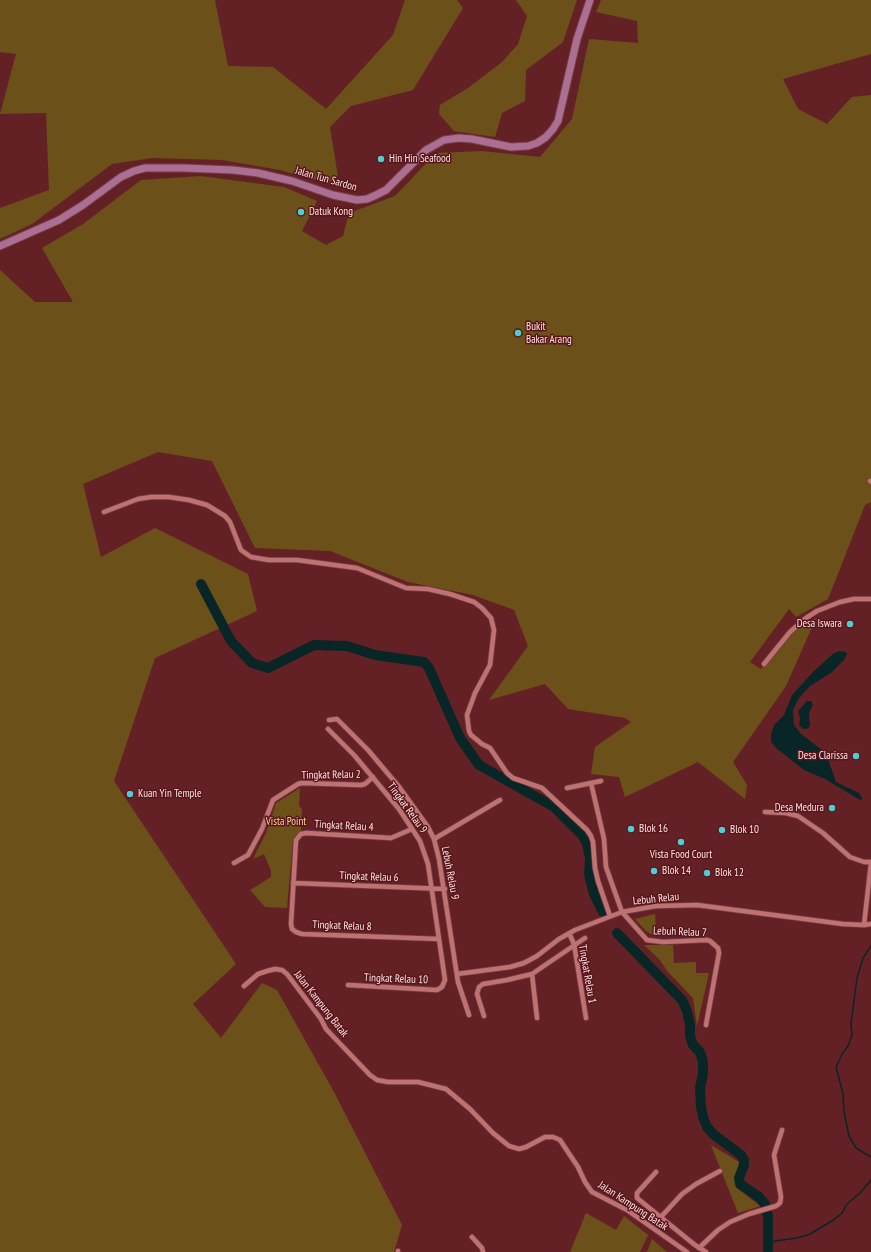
<!DOCTYPE html>
<style>
body{margin:0}
canvas{display:block;background:#642125}
</style>
<canvas width="871" height="1252"></canvas>
<script>
const ctx = document.querySelector('canvas').getContext('2d');
ctx.lineJoin = 'round';
function fill(path, color) {
  ctx.fillStyle = color;
  ctx.fill(path, 'evenodd');
}
function toPath(rows) {
  const path = new Path2D();
  for (const r of rows) {
    path.moveTo(r[0], r[1]);
    for (let i = 2; i < r.length; i += 2) path.lineTo(r[i], r[i + 1]);
  }
  return path;
}
function strokePath(path, color, width, dash) {
  ctx.strokeStyle = color;
  ctx.lineWidth = width;
  ctx.lineCap = dash ? 'butt' : 'round';
  ctx.setLineDash(dash || []);
  ctx.stroke(path);
}
function label(font, color, halo, rows, align = 'center') {
  ctx.font = font + ' "PT Sans Narrow",sans-serif';
  ctx.lineWidth = 3;
  ctx.setLineDash([]);
  ctx.textBaseline = 'middle';
  ctx.strokeStyle = halo;
  ctx.fillStyle = color;
  for (const [text, x, y, turn = 0] of rows) {
    ctx.save();
    ctx.translate(x, y);
    ctx.rotate((+turn || 0) * Math.PI / 180);
    ctx.textAlign = isNaN(turn) ? turn : align;
    if (halo) ctx.strokeText(text, 0, 0);
    ctx.fillText(text, 0, 0);
    ctx.restore();
  }
}
fill(toPath([
 [0,0,215,0,228,66,273,67,326,109,393,35,405,0,457,0,463,8,413,90,351,106,330,127,338,177,330,184,280,170,222,160,152,158,112,164,32,224,0,239,0,208,49,190,46,113,0,114,16,54,0,52],
 [516,0,577,0,563,42,526,70,525,101,502,113,495,137,454,131,439,114,440,105,468,88,502,62,518,44,527,16],
 [601,0,871,0,871,54,783,79,798,109,827,124,852,97,871,95,871,502,865,505,828,599,796,617,789,609,750,662,761,669,795,630,816,618,786,686,733,762,747,785,745,799,698,762,625,797,619,777,591,774,595,747,631,722,625,718,568,709,545,684,489,700,528,646,514,610,473,595,408,582,330,551,255,548,212,461,158,452,83,484,101,557,155,528,248,574,257,611,155,658,114,781,236,964,193,1004,221,1038,262,983,277,990,334,1092,402,1225,394,1252,0,1252,0,270,35,302,73,302,42,248,83,224,141,180,201,176,284,187,317,201,302,231,326,245,343,236,349,213,395,196,436,153,482,151,540,157,572,119,589,39,638,43,637,21,596,12],
 [300,788,299,806,302,809,301,831,295,836,293,840,287,908,265,907,250,890,271,877,271,871,264,854,253,859,266,833,276,803],
 [655,914,656,936,654,936,646,931,635,919],
 [644,945,673,945,674,963,696,962,696,973,709,973,697,1026,693,998,668,972,659,959],
 [711,1145,739,1162,735,1184,737,1188,760,1206,738,1213],
 [586,1213,616,1230,624,1216,648,1235,640,1252,570,1252],
 [652,1239,667,1252,647,1252]
]), '#6c5019');
fill(toPath([
 [839,651,846,652,847,654,844,660,831,673,810,686,799,698,793,710,794,725,801,734,822,750,828,759,836,782,859,793,863,799,860,800,825,779,804,770,776,748,771,742,771,734,774,725,784,715,792,695,814,671,834,653],
 [807,701,811,701,813,705,809,713,810,726,807,729,803,729,799,725,800,718,798,711]
]), '#092627');
strokePath(toPath([
 [871,946,863,958,857,978,851,1023,852,1035,848,1046,842,1054,836,1067,843,1094,844,1112,849,1136,856,1148,871,1157],
 [767,1248,775,1241,797,1238,810,1234,835,1219,842,1213,847,1204,860,1193,871,1180]
]), '#092627', 1.5);
strokePath(toPath([
 [201,584,231,641,252,663,268,668,314,645,347,646,375,655,424,662,429,668,460,738,479,765,554,807,583,836,587,844,590,858,589,874,594,894,603,912],
 [617,933,682,1000,687,1011,690,1025,690,1036,693,1045,700,1052,703,1062,703,1074,700,1088,701,1107,703,1117,707,1127,713,1134,741,1155,744,1160,744,1165,739,1178,740,1184,759,1197,765,1204,768,1216,768,1252]
]), '#092627', 10);
const minor = toPath([
 [870,481,871,482],
 [104,512,138,499,151,497,169,497,189,500,207,505,225,516,230,522,241,550,251,557,269,560,297,560,357,568,406,588,428,589,450,594,474,602,482,608,491,618,494,630,490,665,475,693,467,715,469,731,471,735,482,744,490,748,507,773,513,778,542,788,587,830,591,836,593,842,595,868,598,881,610,916],
 [764,664,790,632,806,618,817,611,840,602,854,599,871,599],
 [329,720,337,719,368,750,400,788,428,827,434,839,439,859,458,982,469,1015],
 [328,729,354,755,399,809,420,841,428,864,445,980,442,987,437,990,348,985],
 [591,783,604,839,606,867,622,912,647,940,663,942,707,940,710,941,718,948,719,953,706,1025],
 [567,788,601,781],
 [765,812,786,813,798,816,823,833,850,857,864,862,871,862],
 [412,829,391,838,306,833,301,834,296,840,291,924,292,929,296,932,302,934,439,939],
 [434,839,500,800],
 [234,863,248,855,262,829,273,800,298,784,302,783,361,785,365,784,373,777],
 [293,883,445,889],
 [864,925,871,863],
 [569,933,574,944,586,1018],
 [457,974,510,967,524,963,537,956,559,939,575,930,622,912,656,906,697,905,843,924,864,925,871,924],
 [532,974,537,1018],
 [244,986,258,974,267,971,275,969,282,970,287,974,321,1019,326,1029,370,1075,377,1080,388,1082,418,1082,446,1089,470,1109,493,1133,509,1146,519,1149,526,1147,545,1137,553,1137,560,1140,578,1167,585,1182,592,1192,627,1210,687,1252],
 [484,1016,477,994,479,987,483,984,507,980,532,974,585,938],
 [656,1172,637,1193,637,1198,695,1245,706,1252],
 [660,1218,682,1194,696,1184,720,1171],
 [472,1237,482,1248,483,1252],
 [699,1248,718,1230,730,1222,749,1214,776,1206,780,1203,781,1197,774,1155,782,1130],
 [398,1251,398,1252]
]);
const primary = toPath([
 [0,246,59,220,83,205,121,177,134,171,145,168,184,168,233,170,258,173,292,181,333,195,357,200,367,199,374,196,386,190,426,150,444,140,459,138,472,139,511,147,528,146,537,143,546,137,553,129,558,121,577,39,590,0]
]);
strokePath(minor, '#763d44', 6);
strokePath(primary, '#763d44', 9);
strokePath(minor, '#be7272', 4.5);
strokePath(primary, '#aa6f92', 7);
for (const [x, y, r, color] of [
 [381,159,4,"#51ccd2"],
 [301,212,4,"#51ccd2"],
 [518,333,4,"#51ccd2"],
 [850,624,4,"#51ccd2"],
 [856,756,4,"#51ccd2"],
 [130,794,4,"#51ccd2"],
 [832,808,4,"#51ccd2"],
 [631,829,4,"#51ccd2"],
 [722,830,4,"#51ccd2"],
 [681,842,4,"#51ccd2"],
 [654,871,4,"#51ccd2"],
 [707,873,4,"#51ccd2"]
]) {
  const dot = new Path2D();
  dot.arc(x, y, r, 0, 2 * Math.PI);
  ctx.fillStyle = color;
  ctx.fill(dot);
  strokePath(dot, '#58161b', 1.5);
}
label('11px', '#fde2e2', '#58161b', [
 ["Hin Hin Seafood",389,159],
 ["Datuk Kong",309,212],
 ["Bukit",526,327],
 ["Bakar Arang",526,340],
 ["Desa Iswara",842,624,"right"],
 ["Desa Clarissa",848,756,"right"],
 ["Kuan Yin Temple",138,794],
 ["Desa Medura",824,808,"right"],
 ["Blok 16",639,829],
 ["Blok 10",730,830],
 ["Vista Food Court",681,855,"center"],
 ["Blok 14",662,871],
 ["Blok 12",715,873]
], 'left');
label('11px', '#fde2e2', '#58161b', [
 ["Jalan Tun Sardon",326,179,16],
 ["Tingkat Relau 2",331,775,-1],
 ["Tingkat Relau 9",407,808,54],
 ["Tingkat Relau 4",344,826,3],
 ["Lebuh Relau 9",450,873,79],
 ["Tingkat Relau 6",369,877,2],
 ["Lebuh Relau",656,899,-6],
 ["Tingkat Relau 8",342,926,2],
 ["Lebuh Relau 7",680,932,2],
 ["Tingkat Relau 1",587,974,80],
 ["Tingkat Relau 10",396,979,2],
 ["Jalan Kampung Batak",321,1004,52],
 ["Jalan Kampung Batak",633,1206,33]
]);
label('11px', '#fbd595', '#58161b', [
 ["Vista Point",286,822]
]);
</script>
